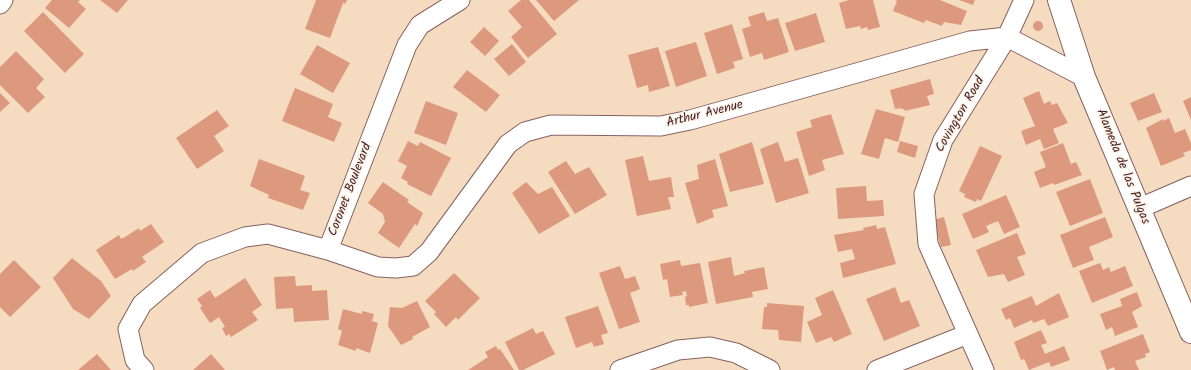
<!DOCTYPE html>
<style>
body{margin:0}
canvas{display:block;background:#f5dcc0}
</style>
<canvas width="1191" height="370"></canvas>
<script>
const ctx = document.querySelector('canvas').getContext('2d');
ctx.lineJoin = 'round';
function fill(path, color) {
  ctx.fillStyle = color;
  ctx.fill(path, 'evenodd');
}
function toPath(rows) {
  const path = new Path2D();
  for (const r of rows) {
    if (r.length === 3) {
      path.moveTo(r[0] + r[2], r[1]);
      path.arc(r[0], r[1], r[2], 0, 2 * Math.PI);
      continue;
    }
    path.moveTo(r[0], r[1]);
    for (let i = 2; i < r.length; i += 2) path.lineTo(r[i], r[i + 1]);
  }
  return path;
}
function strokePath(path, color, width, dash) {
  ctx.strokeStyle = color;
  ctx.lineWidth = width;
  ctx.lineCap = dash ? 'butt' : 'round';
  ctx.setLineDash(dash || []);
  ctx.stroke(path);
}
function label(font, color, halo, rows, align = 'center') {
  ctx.font = font + ' Kalam,sans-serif';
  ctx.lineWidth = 3;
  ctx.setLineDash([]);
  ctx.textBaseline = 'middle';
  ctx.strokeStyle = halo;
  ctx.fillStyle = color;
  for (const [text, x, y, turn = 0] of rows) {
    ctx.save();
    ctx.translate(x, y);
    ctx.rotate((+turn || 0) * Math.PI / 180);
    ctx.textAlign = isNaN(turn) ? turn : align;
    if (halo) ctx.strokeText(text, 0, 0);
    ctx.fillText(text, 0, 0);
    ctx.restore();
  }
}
fill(toPath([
 [52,0,80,0,78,2,86,9,69,28,45,8],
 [100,0,128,0,117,13],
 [316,0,347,0,345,4,343,3,330,38,305,29],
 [521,0,529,0,557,34,528,58,511,37,522,27,508,11],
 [536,0,579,0,554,21],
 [849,0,873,0,880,27,868,30,867,27,861,29,860,26,846,29,839,3],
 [895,0,940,0,967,11,961,25,944,22,942,26,926,20,924,23,893,11,897,1],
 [959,0,975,0,973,5],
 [43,12,84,54,65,73,24,31],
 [764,12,767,21,778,18,789,52,764,60,762,53,750,57,742,29,751,26,748,17],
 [816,13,825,42,795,51,785,23],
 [1038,26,5],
 [732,24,743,59,733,62,735,68,717,74,704,33],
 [484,27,499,41,485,56,470,42],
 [696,42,707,76,676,87,665,51],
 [512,44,526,62,509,76,494,59],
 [317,45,350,63,333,93,300,74],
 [658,47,670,86,649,92,648,85,637,88,628,55],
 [16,51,44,79,36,88,45,97,28,113,0,85,0,67],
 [467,70,500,95,486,112,453,87],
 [930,79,934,94,927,96,930,105,905,111,904,109,901,109,900,108,895,109,890,90],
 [295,88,333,104,328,117,342,123,334,142,282,121],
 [1039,91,1044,104,1050,101,1052,105,1057,103,1068,123,1053,129,1059,143,1044,149,1040,139,1026,145,1021,131,1035,126,1023,98],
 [0,93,10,103,0,112],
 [1154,93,1162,112,1138,121,1130,103],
 [1191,97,1191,120,1183,101],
 [426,101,458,113,446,145,414,133],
 [876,109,905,117,898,142,885,138,879,159,861,154],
 [217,110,229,126,214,136,224,151,197,169,176,138],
 [831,114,844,154,822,160,825,170,809,176,796,132,812,127,810,120],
 [1169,118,1175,133,1185,129,1191,143,1191,150,1183,153,1185,156,1161,166,1146,128,1163,119,1163,121],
 [408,141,418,146,420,142,451,158,431,196,407,184,408,182,401,178,407,166,398,161],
 [900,141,918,146,915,158,897,152],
 [752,142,764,184,730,192,719,154],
 [778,142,785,162,798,158,809,193,776,203,760,149],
 [1063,143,1071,164,1076,162,1082,175,1054,185,1053,183,1040,188,1034,172,1046,167,1040,152],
 [980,146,1002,156,981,201,977,199,976,202,964,197,965,194,959,191],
 [643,156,649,181,671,177,674,197,668,197,671,209,637,216,625,160],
 [259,159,305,176,300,190,310,193,303,210,268,198,269,195,250,186],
 [715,159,728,206,712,210,714,217,697,224,685,183,699,179,697,165],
 [566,161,575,174,589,167,607,195,575,214,548,172],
 [1090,179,1103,213,1070,226,1056,192],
 [383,182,409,200,407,202,423,213,417,226,415,224,399,248,378,233,385,222,383,214,368,203],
 [526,182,538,194,552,187,570,216,539,234,512,193],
 [866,186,867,201,883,200,884,216,838,219,836,188],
 [1006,195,1020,227,1004,234,998,221,986,226,989,232,973,239,962,214],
 [944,217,951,245,941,247,933,220],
 [1105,217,1113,237,1089,247,1094,260,1073,268,1060,235],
 [151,224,164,242,142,257,146,262,133,271,132,269,115,279,96,250,119,235,121,239,125,237,139,228,140,231],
 [876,225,877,229,885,227,896,264,843,278,840,263,855,259,852,249,838,252,834,235,864,230,863,228],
 [1017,233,1026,254,1017,257,1025,275,1008,282,1004,274,988,277,976,250],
 [731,257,734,276,745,273,744,271,764,267,768,289,752,292,753,297,716,304,708,262],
 [72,258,101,281,111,296,89,319,73,309,53,278],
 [14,260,41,287,10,317,0,307,0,274],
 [680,260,681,266,700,263,708,303,689,307,689,305,686,305,685,297,687,296,686,291,682,292,683,295,670,297,667,279,663,280,660,264],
 [1100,263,1103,270,1109,267,1111,272,1125,266,1133,286,1092,303,1079,271],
 [620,266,625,279,635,276,640,289,630,293,640,322,619,329,599,273],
 [454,273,480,298,458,320,456,317,446,327,434,314,436,312,425,301],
 [295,276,296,286,312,285,312,291,327,290,329,320,294,322,293,308,276,309,274,277],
 [245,278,262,305,252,312,258,320,231,337,229,334,226,336,222,328,225,327,219,317,210,323,200,308,202,306,197,299,210,290,215,298],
 [895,287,901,303,909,300,920,326,884,341,866,299],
 [833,290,852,334,834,342,831,337,816,343,807,322,822,315,815,298],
 [1137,292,1142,306,1132,312,1138,327,1115,336,1112,327,1106,330,1100,314,1122,306,1120,299],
 [1059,293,1069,317,1048,326,1044,319,1033,323,1032,320,1014,328,1010,318,1006,320,1001,309,1032,296,1036,306],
 [417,301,430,327,412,337,413,339,401,345,388,326,390,307,402,308],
 [767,303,804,306,801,342,779,340,778,330,762,329,764,307,767,307],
 [598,306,608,333,601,335,604,344,594,347,592,342,576,348,565,317],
 [343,309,362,314,362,311,374,314,372,321,378,323,370,353,356,348,356,351,338,345,342,331,338,329],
 [533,328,536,334,543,331,555,354,523,370,519,370,505,342],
 [1041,330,1047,343,1041,345,1045,354,1064,346,1070,360,1051,367,1049,362,1029,370,1024,359,1021,360,1014,342],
 [1143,334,1150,352,1145,354,1146,357,1135,361,1139,370,1115,370,1114,367,1107,370,1100,351],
 [496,346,498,350,500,349,514,370,468,370,488,357,485,352],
 [97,354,111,370,78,370],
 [211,354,225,370,193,370]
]), '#dd997e');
const minor = toPath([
 [0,4,3,0],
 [1140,208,1191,186],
 [328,250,407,45,420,25,460,0],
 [144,370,135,360,128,329,142,304,202,253,245,237,268,234,328,250,378,267,396,268,413,266,429,252,508,144,525,132,551,125,661,126,690,120,970,41,1007,37,1084,77],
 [620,370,678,350,710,347,736,353,770,370],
 [877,370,968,334],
 [984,370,928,244,924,194,943,140,1007,37,1024,0]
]);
const major = toPath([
 [1059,0,1084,77,1191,332]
]);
strokePath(minor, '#86615f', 21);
strokePath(major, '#86615f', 24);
strokePath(minor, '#fff', 19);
strokePath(major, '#fff', 22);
label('13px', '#4a1f2b', '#fcf5e5', [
 ["Arthur Avenue",705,115,-14],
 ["Covington Road",961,115,-60],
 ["Alameda de las Pulgas",1122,167,68],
 ["Coronet Boulevard",351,190,-69]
]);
</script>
